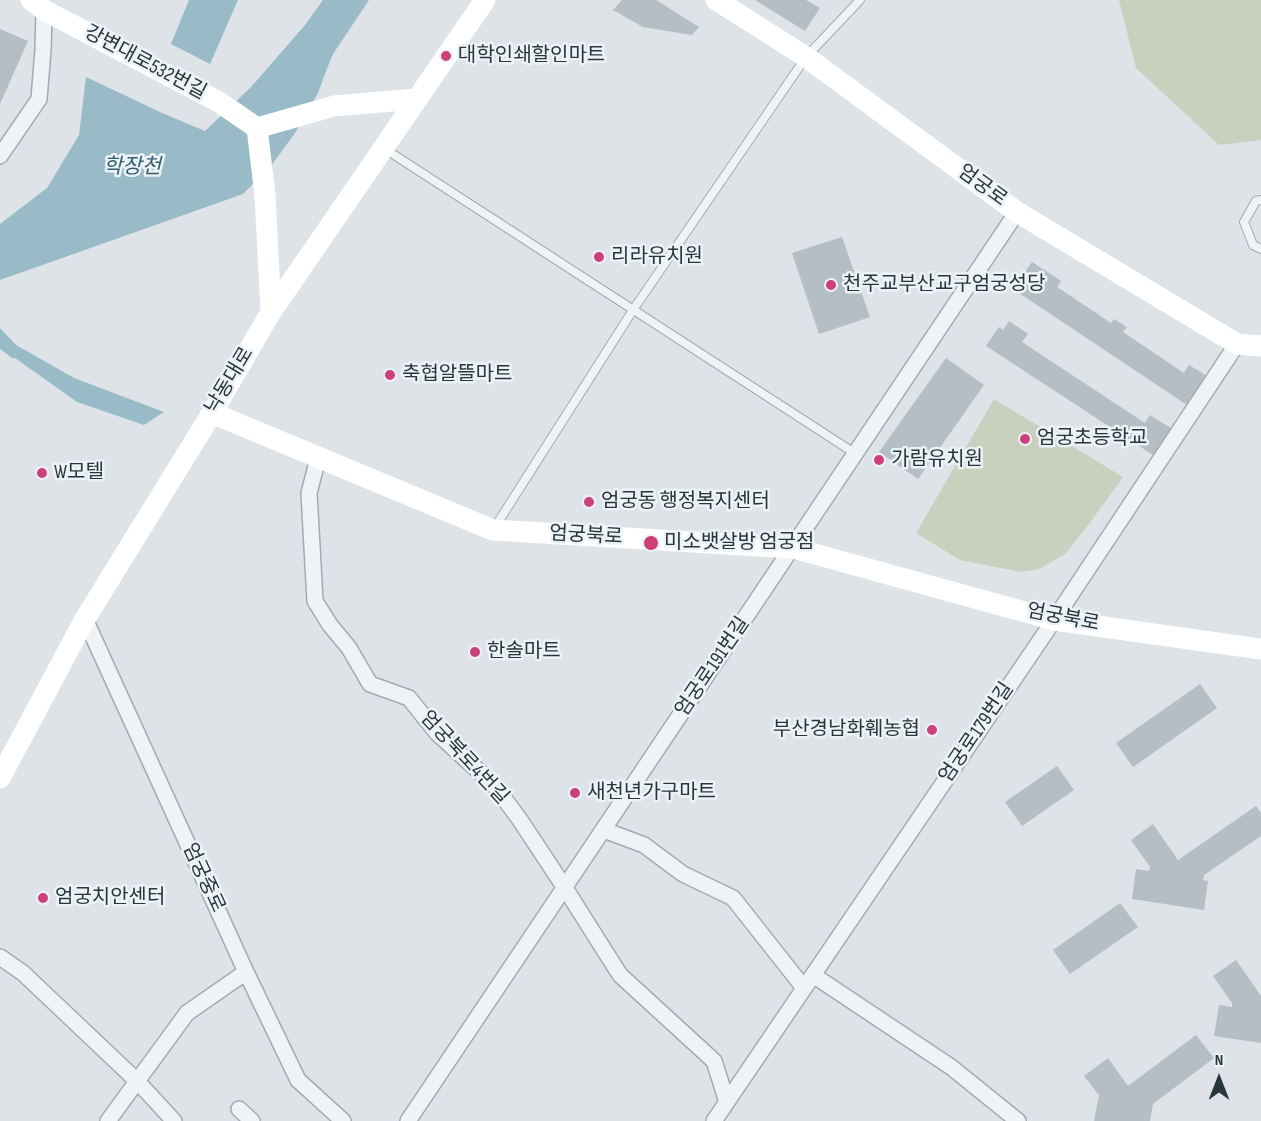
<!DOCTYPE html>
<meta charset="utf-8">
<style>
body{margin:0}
#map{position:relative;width:1261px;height:1121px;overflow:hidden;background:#dde3e7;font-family:"Sofia Sans Condensed",sans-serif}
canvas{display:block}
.north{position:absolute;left:1189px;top:1049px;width:60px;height:60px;-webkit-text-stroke:4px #ecf2f5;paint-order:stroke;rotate:0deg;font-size:16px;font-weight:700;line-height:24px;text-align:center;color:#27353d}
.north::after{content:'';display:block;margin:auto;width:21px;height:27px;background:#27353d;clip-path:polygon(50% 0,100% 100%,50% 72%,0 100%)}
</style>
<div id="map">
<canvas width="1261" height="1121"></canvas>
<div class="north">N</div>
</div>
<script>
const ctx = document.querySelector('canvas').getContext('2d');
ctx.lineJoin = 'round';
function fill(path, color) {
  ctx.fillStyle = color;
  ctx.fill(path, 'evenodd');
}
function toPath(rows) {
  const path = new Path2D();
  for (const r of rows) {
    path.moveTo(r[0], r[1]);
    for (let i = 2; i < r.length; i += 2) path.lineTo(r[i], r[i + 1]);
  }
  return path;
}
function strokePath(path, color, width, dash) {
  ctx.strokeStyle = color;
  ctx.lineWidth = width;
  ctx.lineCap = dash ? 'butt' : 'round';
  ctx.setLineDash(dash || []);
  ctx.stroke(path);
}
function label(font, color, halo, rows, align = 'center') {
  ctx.font = font + ' "Sofia Sans Condensed","Noto Sans KR",sans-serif';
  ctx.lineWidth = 5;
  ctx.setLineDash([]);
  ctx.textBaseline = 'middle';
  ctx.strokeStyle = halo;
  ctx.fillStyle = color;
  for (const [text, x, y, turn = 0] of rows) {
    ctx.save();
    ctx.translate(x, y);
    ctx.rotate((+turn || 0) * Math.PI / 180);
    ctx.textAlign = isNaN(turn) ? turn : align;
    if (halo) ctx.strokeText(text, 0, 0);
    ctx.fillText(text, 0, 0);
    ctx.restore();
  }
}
fill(toPath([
 [1119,0,1261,0,1261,140,1219,145,1136,68],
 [994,399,1123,477,1089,524,1066,553,1040,569,1021,572,960,560,916,533]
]), '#c8d1be');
fill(toPath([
 [189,0,238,0,210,64,171,44],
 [323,0,369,0,333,54,326,71,318,93,295,133,271,166,243,194,0,280,0,224,47,188,79,135,86,77,160,112,205,131,252,86,305,25],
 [0,328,16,345,74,378,164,412,144,425,77,402,8,353,0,345]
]), '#98bbc7');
strokePath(toPath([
 [0,346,13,356]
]), '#98bbc7', 4.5);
fill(toPath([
 [622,0,656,0,699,27,692,35,643,27,613,10],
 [755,0,806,0,820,8,805,31],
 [0,29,28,41,0,104],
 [842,237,870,317,819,334,792,253],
 [1032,262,1061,281,1057,287,1111,323,1114,319,1127,327,1123,332,1184,373,1189,365,1207,376,1187,405,1013,289],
 [1009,321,1028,334,1022,342,1145,423,1150,415,1174,430,1156,457,986,346,999,327,1003,330],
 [946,358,984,385,918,479,879,452],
 [1200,684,1217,708,1133,767,1116,743],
 [1057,766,1074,790,1022,826,1005,802],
 [1256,806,1261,813,1261,836,1204,875,1203,880,1208,881,1204,910,1132,899,1136,869,1149,871,1150,867,1131,840,1153,824,1178,860],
 [1120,903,1138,927,1070,974,1053,950],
 [1236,960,1261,996,1261,1043,1214,1036,1219,1005,1232,1007,1232,1003,1213,976],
 [1196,1035,1214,1058,1153,1104,1150,1121,1094,1121,1099,1095,1084,1076,1108,1058,1128,1086]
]), '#b4bec4');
const lane = toPath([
 [385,149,856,454],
 [1261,200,1256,201,1244,222,1253,245,1261,249],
 [495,527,633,310,806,57,860,0]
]);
const street = toPath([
 [0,156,39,99,43,50,44,10],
 [318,458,309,493,315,601,330,625,349,648,370,684,409,698,437,733,495,786,520,820,565,888,620,975,714,1061,727,1102],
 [85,619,246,972,298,1080,343,1121],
 [604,830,644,845,683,874,733,898,804,988],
 [0,957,23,973,137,1081,174,1121],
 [813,975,951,1067,1018,1121],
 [239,1109,252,1121],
 [108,1121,187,1013,246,972],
 [408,1121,1017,212],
 [714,1121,1054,620,1237,344]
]);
strokePath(lane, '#a3abb1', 10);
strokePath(street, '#a3abb1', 18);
strokePath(lane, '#f0f3f5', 8);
strokePath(street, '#f0f3f5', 15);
strokePath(toPath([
 [31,0,44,10,219,102,257,128,265,195,271,312],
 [716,0,806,57,1017,212,1237,344,1261,346],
 [257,128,334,106,417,99],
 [212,413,493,530,793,548,1054,620,1261,649],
 [0,778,85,619,212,413,271,312,485,0]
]), '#fff', 21);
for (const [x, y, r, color] of [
 [446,56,6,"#cd4179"],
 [599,257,6,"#cd4179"],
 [831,285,6,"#cd4179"],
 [390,375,6,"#cd4179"],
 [1025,439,6,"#cd4179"],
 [879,460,6,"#cd4179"],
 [42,473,6,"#cd4179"],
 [589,502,6,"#cd4179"],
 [651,543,8,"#cd4179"],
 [475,652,6,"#cd4179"],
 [932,730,6,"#cd4179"],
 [575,793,6,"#cd4179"],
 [43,898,6,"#cd4179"]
]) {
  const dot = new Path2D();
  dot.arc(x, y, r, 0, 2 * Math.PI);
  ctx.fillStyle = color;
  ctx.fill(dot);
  strokePath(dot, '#ecf2f5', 2);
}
label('20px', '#27353d', '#ecf2f5', [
 ["대학인쇄할인마트",458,56],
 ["리라유치원",611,257],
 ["천주교부산교구엄궁성당",843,285],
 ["축협알뜰마트",402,375],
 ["엄궁초등학교",1037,439],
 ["가람유치원",891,460],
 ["W모텔",54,473],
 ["엄궁동 행정복지센터",601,502],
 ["미소뱃살방 엄궁점",664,543],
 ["한솔마트",487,652],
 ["부산경남화훼농협",920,730,"right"],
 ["새천년가구마트",587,793],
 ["엄궁치안센터",55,898]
], 'left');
label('20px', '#27353d', '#ecf2f5', [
 ["강변대로532번길",145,63,28],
 ["엄궁로",982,186,36],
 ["낙동대로",230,381,-59],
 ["엄궁북로",586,536,3],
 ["엄궁북로",1063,618,11],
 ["엄궁로191번길",713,667,-56],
 ["엄궁로179번길",977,733,-56],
 ["엄궁북로4번길",464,758,47],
 ["엄궁중로",203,878,65]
]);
label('italic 21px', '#315e71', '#ecf2f5', [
 ["학장천",132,168]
]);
</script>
